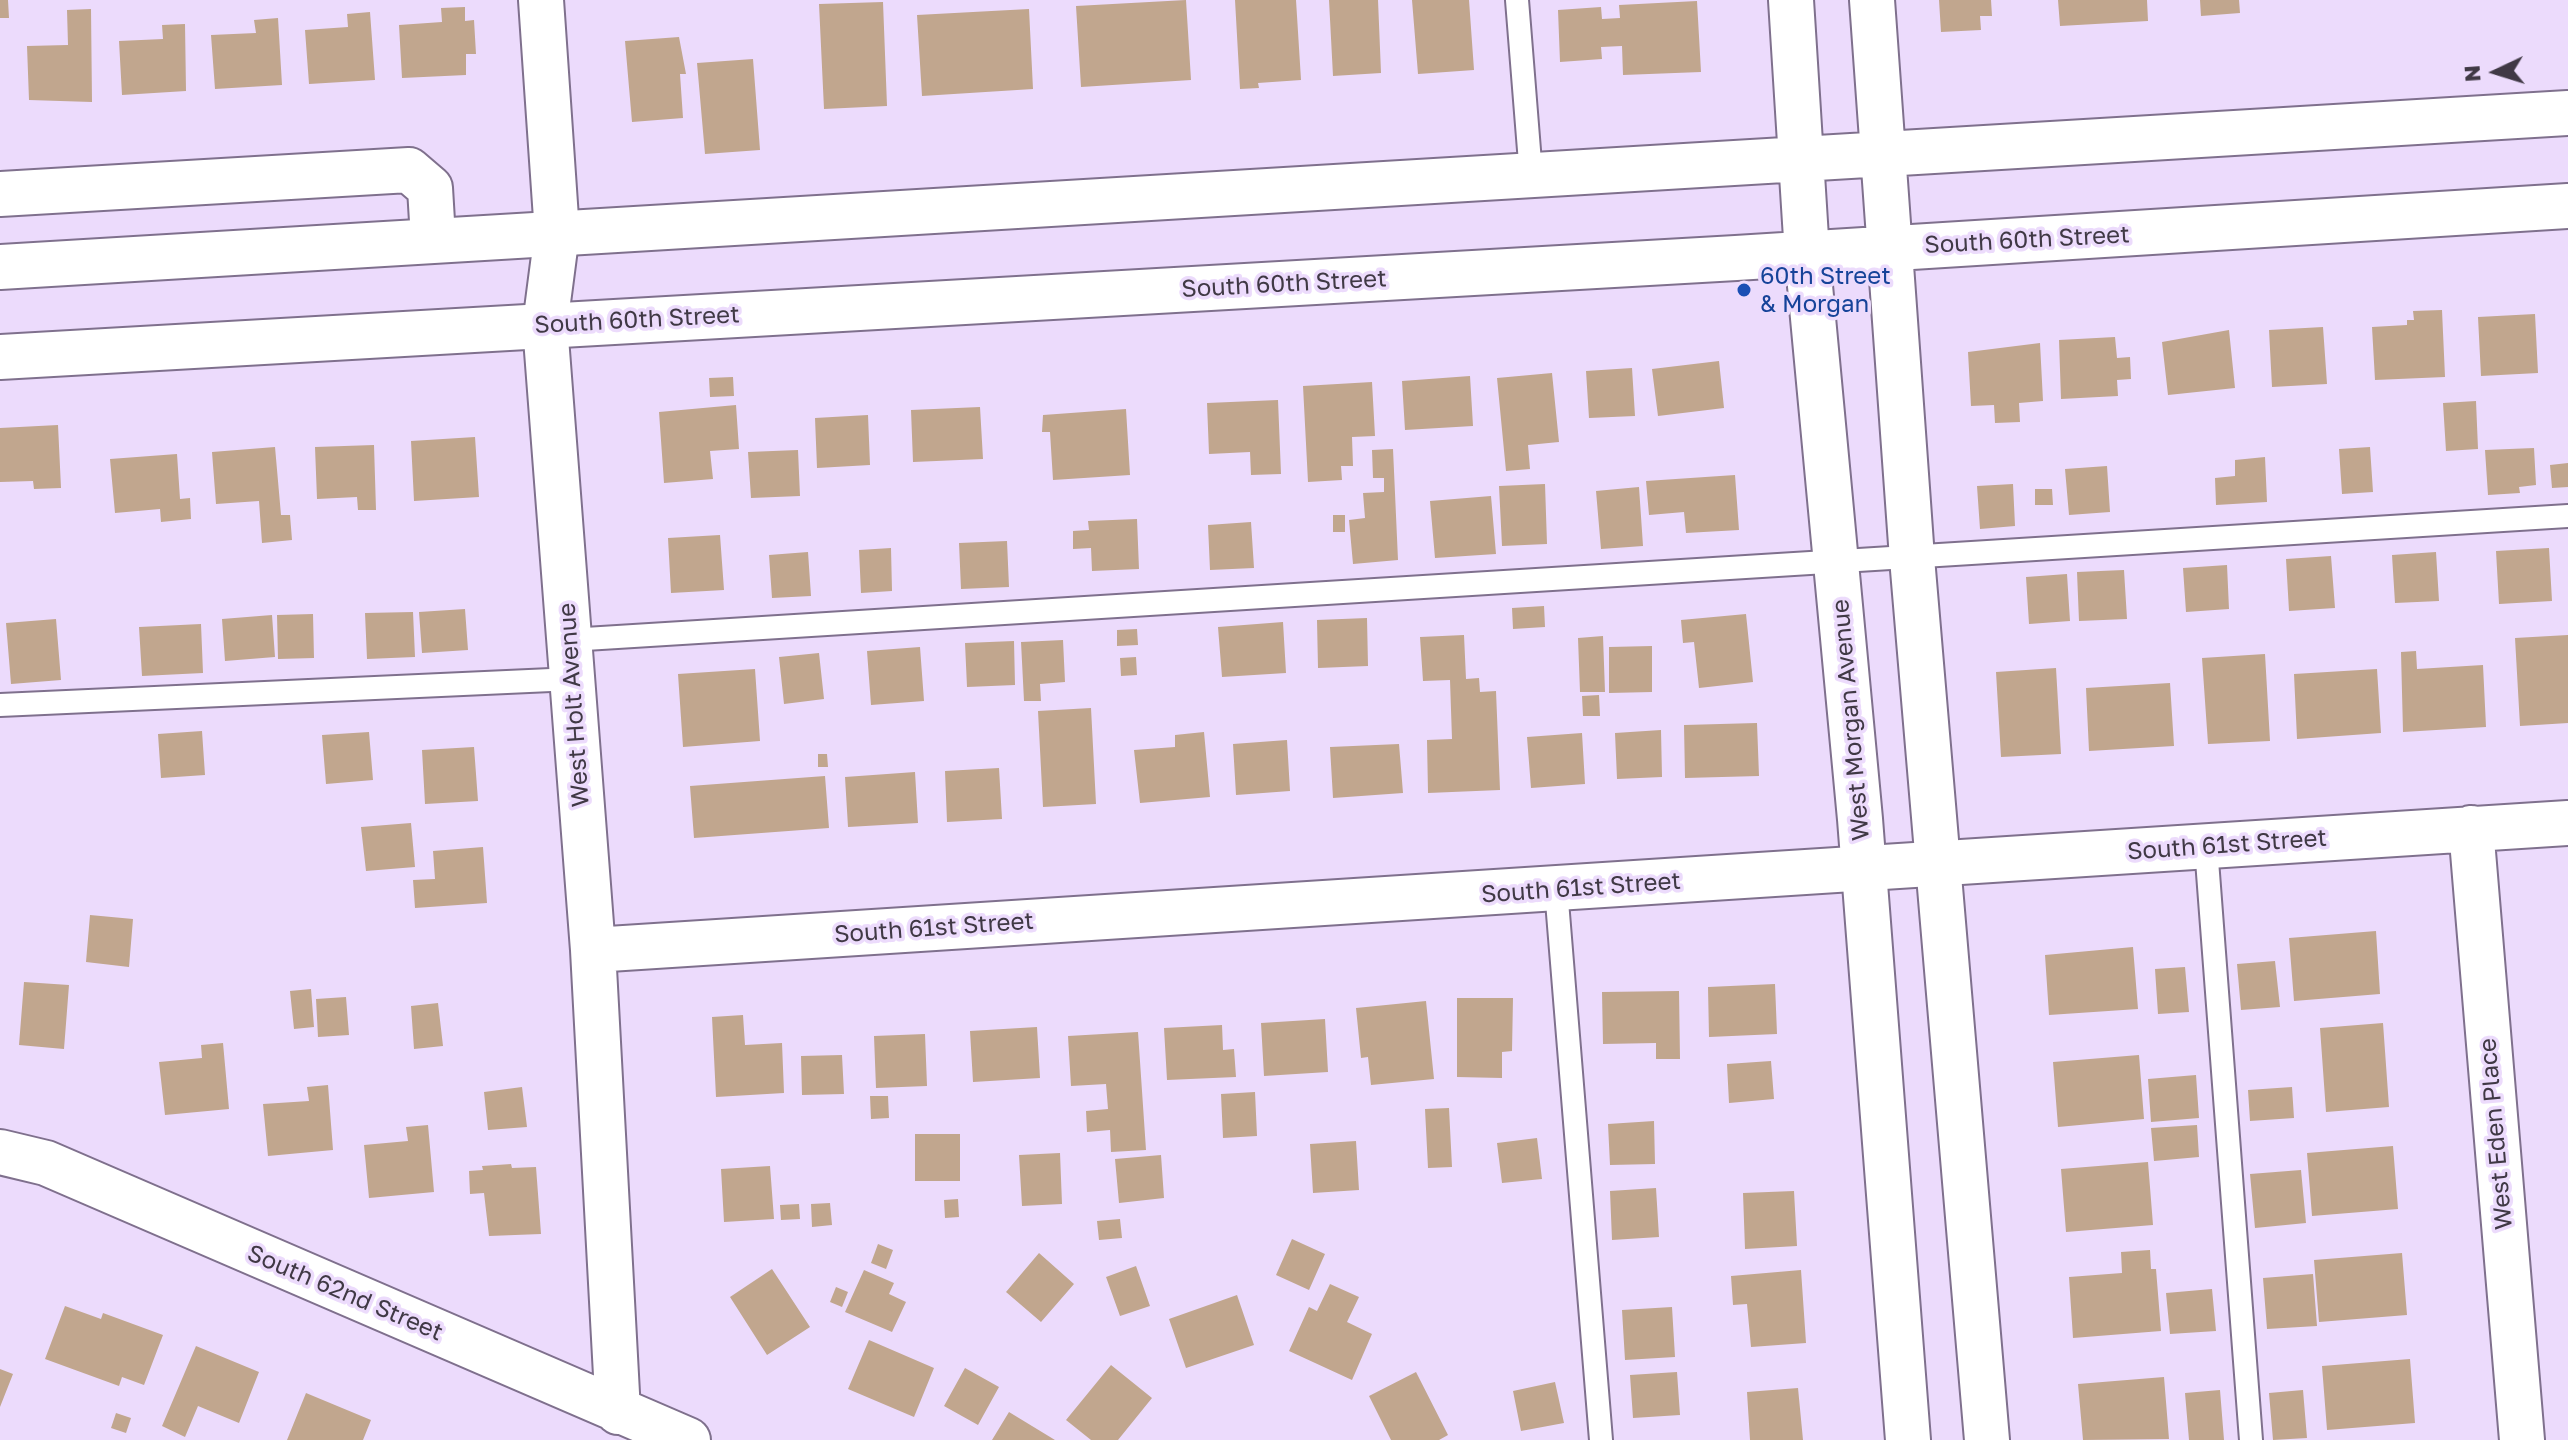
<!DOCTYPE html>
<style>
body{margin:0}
#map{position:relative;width:2568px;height:1440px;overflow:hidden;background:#ecdbfc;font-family:"Golos Text",sans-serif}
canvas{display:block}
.north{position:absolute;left:2456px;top:32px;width:80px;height:80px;-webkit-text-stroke:6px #ecdbfc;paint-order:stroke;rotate:266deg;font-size:22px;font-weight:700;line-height:32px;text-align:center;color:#403945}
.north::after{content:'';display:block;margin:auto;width:28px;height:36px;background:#403945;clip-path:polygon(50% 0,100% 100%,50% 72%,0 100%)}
</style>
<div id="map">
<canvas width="2568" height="1440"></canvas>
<div class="north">N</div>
</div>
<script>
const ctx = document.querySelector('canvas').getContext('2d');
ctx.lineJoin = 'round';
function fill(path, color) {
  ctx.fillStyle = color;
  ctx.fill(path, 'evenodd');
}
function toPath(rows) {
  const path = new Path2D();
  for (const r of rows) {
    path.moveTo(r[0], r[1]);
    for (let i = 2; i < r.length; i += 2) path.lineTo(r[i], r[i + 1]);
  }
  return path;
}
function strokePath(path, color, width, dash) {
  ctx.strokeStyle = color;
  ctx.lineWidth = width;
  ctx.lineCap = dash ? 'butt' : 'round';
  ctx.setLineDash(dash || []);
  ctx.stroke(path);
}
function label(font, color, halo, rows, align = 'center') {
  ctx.font = font + ' "Golos Text",sans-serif';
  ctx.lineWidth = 7;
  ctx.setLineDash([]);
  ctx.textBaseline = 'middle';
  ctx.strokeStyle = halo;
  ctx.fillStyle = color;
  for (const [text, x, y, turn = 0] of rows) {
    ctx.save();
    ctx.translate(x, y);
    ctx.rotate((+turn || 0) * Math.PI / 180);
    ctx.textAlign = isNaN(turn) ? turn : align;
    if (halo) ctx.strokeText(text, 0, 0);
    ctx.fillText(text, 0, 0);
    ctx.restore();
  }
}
fill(toPath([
 [0,0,8,0,9,18,0,18],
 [1186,0,1191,80,1081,87,1076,6],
 [1235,0,1296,0,1301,80,1258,83,1259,88,1240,89],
 [1329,0,1378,0,1381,73,1333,76],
 [1412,0,1469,0,1474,70,1418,74],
 [1939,0,1991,0,1992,16,1980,16,1981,30,1941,32],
 [2058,0,2147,0,2148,21,2060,26],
 [2200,0,2239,0,2240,13,2201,16],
 [1697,1,1701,72,1623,75,1622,46,1601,47,1602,59,1560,62,1558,10,1601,7,1602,19,1620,18,1619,5],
 [883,2,887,106,824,109,819,4],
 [465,7,465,21,474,20,476,54,466,54,466,75,402,78,399,25,442,22,441,8],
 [91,9,92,102,29,100,27,46,68,45,67,10],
 [1029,9,1033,89,922,96,917,15],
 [370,12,375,80,309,84,305,30,348,27,347,14],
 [278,18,282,85,215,89,211,35,256,33,254,20],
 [185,24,186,91,122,95,119,41,163,39,162,25],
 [679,37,686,74,680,74,683,118,632,122,625,41],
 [753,59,760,150,705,154,697,63],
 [2442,310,2445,377,2375,380,2372,327,2407,325,2407,320,2414,320,2413,311],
 [2535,314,2538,373,2481,376,2478,317],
 [2323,327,2327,384,2272,387,2269,330],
 [2229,330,2235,388,2168,395,2162,342],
 [2115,337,2117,358,2130,357,2131,379,2117,380,2118,396,2061,399,2059,340],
 [2040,343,2043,401,2019,403,2020,422,1995,423,1994,405,1971,406,1968,352],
 [1719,361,1724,408,1658,416,1652,369],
 [1632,368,1635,416,1589,418,1586,371],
 [1552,373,1559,442,1528,445,1530,469,1506,471,1497,378],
 [1470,376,1473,426,1405,430,1402,381],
 [733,377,734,396,710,397,709,378],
 [1372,382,1375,436,1352,437,1353,466,1341,466,1342,480,1308,482,1303,386],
 [1278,400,1281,474,1251,475,1250,452,1209,454,1207,403],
 [2476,401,2478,449,2446,451,2443,403],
 [736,405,739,449,710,451,713,479,664,483,659,412],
 [980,407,983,459,913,462,911,410],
 [1126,409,1130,475,1053,480,1050,432,1042,432,1043,415],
 [868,415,870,465,817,468,815,418],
 [58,425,61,488,34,489,33,481,0,482,0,428],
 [475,437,479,497,414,501,411,441],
 [374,445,376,510,358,510,357,497,317,499,315,447],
 [275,447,281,515,290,515,292,540,262,543,259,501,216,504,212,452],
 [2370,447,2373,492,2342,494,2339,449],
 [2534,448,2536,485,2519,487,2520,493,2488,495,2485,450],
 [1393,449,1398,560,1353,564,1349,520,1365,518,1363,493,1384,492,1384,478,1373,478,1372,450],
 [798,450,800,496,751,498,748,452],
 [177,454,180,499,190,498,191,519,161,522,160,509,115,513,110,459],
 [2265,457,2267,502,2216,505,2215,478,2235,476,2235,460],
 [2568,463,2568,487,2552,488,2550,465],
 [2107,466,2110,512,2069,515,2065,469],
 [1735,475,1739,530,1686,533,1684,512,1649,515,1646,481],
 [1545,484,1547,544,1502,546,1499,486],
 [2013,484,2015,526,1980,529,1977,486],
 [1639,487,1643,546,1601,549,1596,491],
 [2035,489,2052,489,2053,505,2035,505],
 [1491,496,1496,554,1435,558,1430,501],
 [1333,515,1345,515,1345,532,1333,532],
 [1137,519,1139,569,1092,571,1091,548,1073,549,1073,531,1089,530,1088,521],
 [1251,522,1254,568,1210,570,1208,525],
 [720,535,724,590,671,593,668,538],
 [1007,541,1009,587,961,589,959,543],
 [891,548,892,591,861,593,859,550],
 [2549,548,2552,601,2499,604,2496,551],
 [808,552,811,596,772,598,769,555],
 [2436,552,2439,601,2395,603,2392,555],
 [2331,556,2335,608,2289,611,2286,559],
 [2227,565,2229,609,2186,612,2183,568],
 [2124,570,2127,619,2079,621,2077,572],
 [2067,574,2070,621,2029,624,2026,577],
 [1544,606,1545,627,1513,629,1512,608],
 [465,609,468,650,422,653,419,612],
 [413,612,415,657,367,659,365,613],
 [313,614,314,658,278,659,277,615],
 [1746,614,1753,682,1699,688,1694,642,1683,643,1681,620],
 [272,615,275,657,225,661,222,619],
 [1367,618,1368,666,1318,668,1317,620],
 [56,619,61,680,11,684,6,623],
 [1283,622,1286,673,1222,677,1218,627],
 [201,624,203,673,142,676,139,627],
 [1137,629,1138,645,1117,646,1117,630],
 [1464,635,1466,679,1479,678,1480,692,1496,691,1500,790,1428,793,1427,740,1452,739,1450,680,1423,681,1420,637],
 [2568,635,2568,723,2520,726,2515,638],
 [1603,636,1605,692,1580,692,1578,638],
 [1063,640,1065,682,1040,684,1041,701,1024,701,1021,642],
 [1014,641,1015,685,967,687,965,643],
 [1652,646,1652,692,1609,693,1609,647],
 [920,647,924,701,871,705,867,651],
 [2416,651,2417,669,2483,665,2486,727,2403,732,2401,652],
 [819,653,824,699,784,704,779,657],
 [2265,654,2270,741,2208,744,2202,658],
 [1136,657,1137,675,1121,676,1120,658],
 [2056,668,2061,754,2001,757,1996,672],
 [755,669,760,741,683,747,678,674],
 [2377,669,2381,733,2297,739,2294,674],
 [2170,683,2174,746,2089,751,2086,688],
 [1599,695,1600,716,1583,716,1582,696],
 [1091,708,1096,804,1043,807,1038,711],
 [1757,723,1759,776,1685,778,1684,725],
 [1661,730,1662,777,1617,779,1615,733],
 [202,731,205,775,161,778,158,734],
 [369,732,373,780,326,784,322,735],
 [1204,732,1210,797,1140,803,1134,750,1175,747,1175,735],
 [1582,733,1585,784,1531,788,1527,737],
 [1287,740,1290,791,1236,795,1233,744],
 [1399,744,1403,793,1333,798,1330,747],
 [474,747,478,801,425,804,422,750],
 [818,754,827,754,828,767,818,767],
 [999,768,1002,819,947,822,945,771],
 [915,772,918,823,848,827,845,777],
 [825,776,829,828,694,838,690,786],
 [411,823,415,867,366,871,361,827],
 [483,847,487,903,415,908,413,880,435,879,433,851],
 [90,915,133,919,129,967,86,962],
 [2376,931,2380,994,2294,1001,2289,938],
 [2133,947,2138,1009,2049,1015,2045,955],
 [2275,961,2280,1007,2241,1010,2237,964],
 [2185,967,2189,1012,2158,1014,2155,969],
 [24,982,69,985,64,1049,19,1045],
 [1775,984,1777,1034,1709,1037,1708,987],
 [311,989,314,1027,294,1029,290,991],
 [1679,991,1680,1059,1656,1059,1656,1043,1603,1044,1602,992],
 [346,997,349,1035,318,1037,316,999],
 [1457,998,1513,998,1512,1051,1502,1052,1502,1078,1457,1077],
 [1426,1001,1434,1079,1371,1085,1368,1057,1361,1058,1356,1008],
 [438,1003,443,1046,414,1049,411,1006],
 [743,1015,745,1045,782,1043,784,1093,716,1097,712,1017],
 [1325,1019,1328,1072,1264,1076,1261,1023],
 [2383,1023,2389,1107,2326,1112,2320,1028],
 [1222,1025,1223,1050,1234,1049,1236,1077,1167,1080,1164,1028],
 [1037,1027,1040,1078,973,1082,970,1031],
 [1138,1032,1146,1150,1111,1152,1110,1130,1087,1132,1086,1111,1108,1109,1106,1084,1071,1086,1068,1036],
 [925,1034,927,1086,876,1088,874,1036],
 [223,1043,229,1109,165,1115,159,1062,202,1058,201,1045],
 [842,1055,844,1094,802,1095,801,1056],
 [2139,1055,2144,1119,2058,1127,2053,1062],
 [1771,1061,1774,1099,1729,1103,1727,1064],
 [2196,1075,2199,1118,2151,1122,2148,1079],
 [328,1085,333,1150,268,1156,263,1104,309,1101,307,1087],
 [522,1087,527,1127,488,1130,484,1092],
 [2292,1087,2294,1118,2250,1121,2248,1090],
 [1255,1092,1257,1136,1223,1138,1221,1094],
 [870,1096,888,1096,889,1118,871,1119],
 [1449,1108,1452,1167,1428,1168,1425,1109],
 [1654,1121,1655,1164,1610,1165,1608,1124],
 [428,1125,434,1192,369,1198,364,1145,408,1141,406,1127],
 [2197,1125,2199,1157,2154,1161,2151,1128],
 [915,1134,960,1134,960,1181,915,1181],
 [1537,1138,1542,1179,1502,1183,1497,1143],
 [1356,1141,1359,1190,1313,1193,1310,1144],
 [2393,1146,2398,1209,2312,1216,2307,1153],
 [1060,1153,1062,1204,1022,1206,1019,1155],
 [1161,1155,1164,1198,1119,1203,1115,1159],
 [2148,1162,2153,1225,2066,1232,2061,1169],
 [511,1164,512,1168,536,1167,541,1234,489,1236,484,1193,470,1194,469,1171,483,1170,482,1166],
 [770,1166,774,1219,724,1222,721,1169],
 [2301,1170,2306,1223,2255,1228,2250,1174],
 [1656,1188,1659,1237,1612,1240,1610,1191],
 [1794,1191,1797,1246,1745,1249,1743,1193],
 [958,1199,959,1217,945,1218,944,1200],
 [830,1203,832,1225,812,1227,811,1204],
 [799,1204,800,1219,781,1220,780,1205],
 [1120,1219,1122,1238,1099,1240,1097,1221],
 [1292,1239,1325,1254,1309,1290,1276,1275],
 [878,1244,893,1250,886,1269,871,1263],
 [2150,1250,2151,1269,2156,1269,2161,1331,2073,1338,2069,1277,2122,1273,2121,1252],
 [1039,1253,1074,1284,1041,1322,1006,1292],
 [2402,1253,2407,1315,2319,1322,2314,1260],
 [1136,1266,1150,1306,1120,1316,1106,1277],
 [772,1269,810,1327,767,1355,730,1297],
 [864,1270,894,1283,889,1294,906,1302,892,1332,845,1312],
 [1801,1270,1806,1343,1751,1347,1747,1304,1733,1305,1731,1276],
 [2313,1274,2317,1326,2267,1329,2263,1278],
 [1330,1284,1359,1297,1347,1322,1372,1334,1352,1380,1289,1351,1309,1307,1317,1311],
 [836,1287,848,1292,842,1307,830,1302],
 [2212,1289,2216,1331,2170,1334,2166,1293],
 [1237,1295,1254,1345,1186,1368,1169,1319],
 [65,1306,101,1319,103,1313,163,1335,144,1385,122,1377,119,1386,45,1359],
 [1672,1307,1675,1357,1625,1360,1622,1310],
 [869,1340,934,1368,914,1417,848,1389],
 [196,1346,259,1372,239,1423,198,1406,185,1437,162,1426],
 [2410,1359,2415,1423,2327,1430,2322,1366],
 [1111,1365,1152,1398,1118,1440,1091,1440,1066,1420],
 [965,1368,999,1387,978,1425,944,1406],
 [0,1369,13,1374,0,1407],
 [1416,1372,1448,1435,1439,1440,1391,1440,1369,1396],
 [1677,1372,1680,1415,1633,1418,1630,1375],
 [2164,1377,2169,1439,2083,1440,2078,1384],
 [1555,1382,1564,1423,1521,1431,1513,1391],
 [1798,1388,1803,1440,1750,1440,1747,1392],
 [2220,1390,2224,1440,2189,1440,2185,1393],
 [2303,1390,2307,1438,2273,1440,2269,1393],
 [306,1393,371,1420,363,1440,287,1440],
 [1009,1412,1055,1440,992,1440],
 [116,1413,131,1418,126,1433,111,1428]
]), '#c1a68e');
const lane = toPath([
 [1517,0,1531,175],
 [569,640,2568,516],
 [0,705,573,679],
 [2206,847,2251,1440],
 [1556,889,1601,1440]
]);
const street = toPath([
 [541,0,557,233,545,325,593,950,618,1412],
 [0,194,409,170,430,188,433,238],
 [2471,828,2522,1440],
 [593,950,2568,823],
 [0,1152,46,1163,688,1440]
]);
const secondary = toPath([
 [1791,0,1807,254,1860,819,1908,1440],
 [1872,0,1912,558,1987,1440],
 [0,267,2568,113],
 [0,357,1736,258,2568,206]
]);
strokePath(lane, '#7f708d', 26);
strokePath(street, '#7f708d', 48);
strokePath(secondary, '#7f708d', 48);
strokePath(lane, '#fff', 22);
strokePath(street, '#fff', 44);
strokePath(secondary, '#fff', 44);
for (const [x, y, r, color] of [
 [1744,290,8,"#1a4fb4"]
]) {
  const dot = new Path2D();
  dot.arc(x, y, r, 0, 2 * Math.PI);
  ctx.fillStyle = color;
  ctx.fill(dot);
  strokePath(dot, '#ecdbfc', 3);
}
label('24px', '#403945', '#ecdbfc', [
 ["South 60th Street",2027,240,-3],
 ["South 60th Street",1284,284,-3],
 ["South 60th Street",637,320,-3],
 ["West Holt Avenue",574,705,-94],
 ["West Morgan Avenue",1851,720,-95],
 ["South 61st Street",2227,845,-4],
 ["South 61st Street",1581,888,-4],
 ["South 61st Street",934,928,-4],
 ["West Eden Place",2496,1134,-95],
 ["South 62nd Street",345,1293,23]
]);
label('24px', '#164399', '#ecdbfc', [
 ["60th Street",1760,276],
 ["& Morgan",1760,304]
], 'left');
</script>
